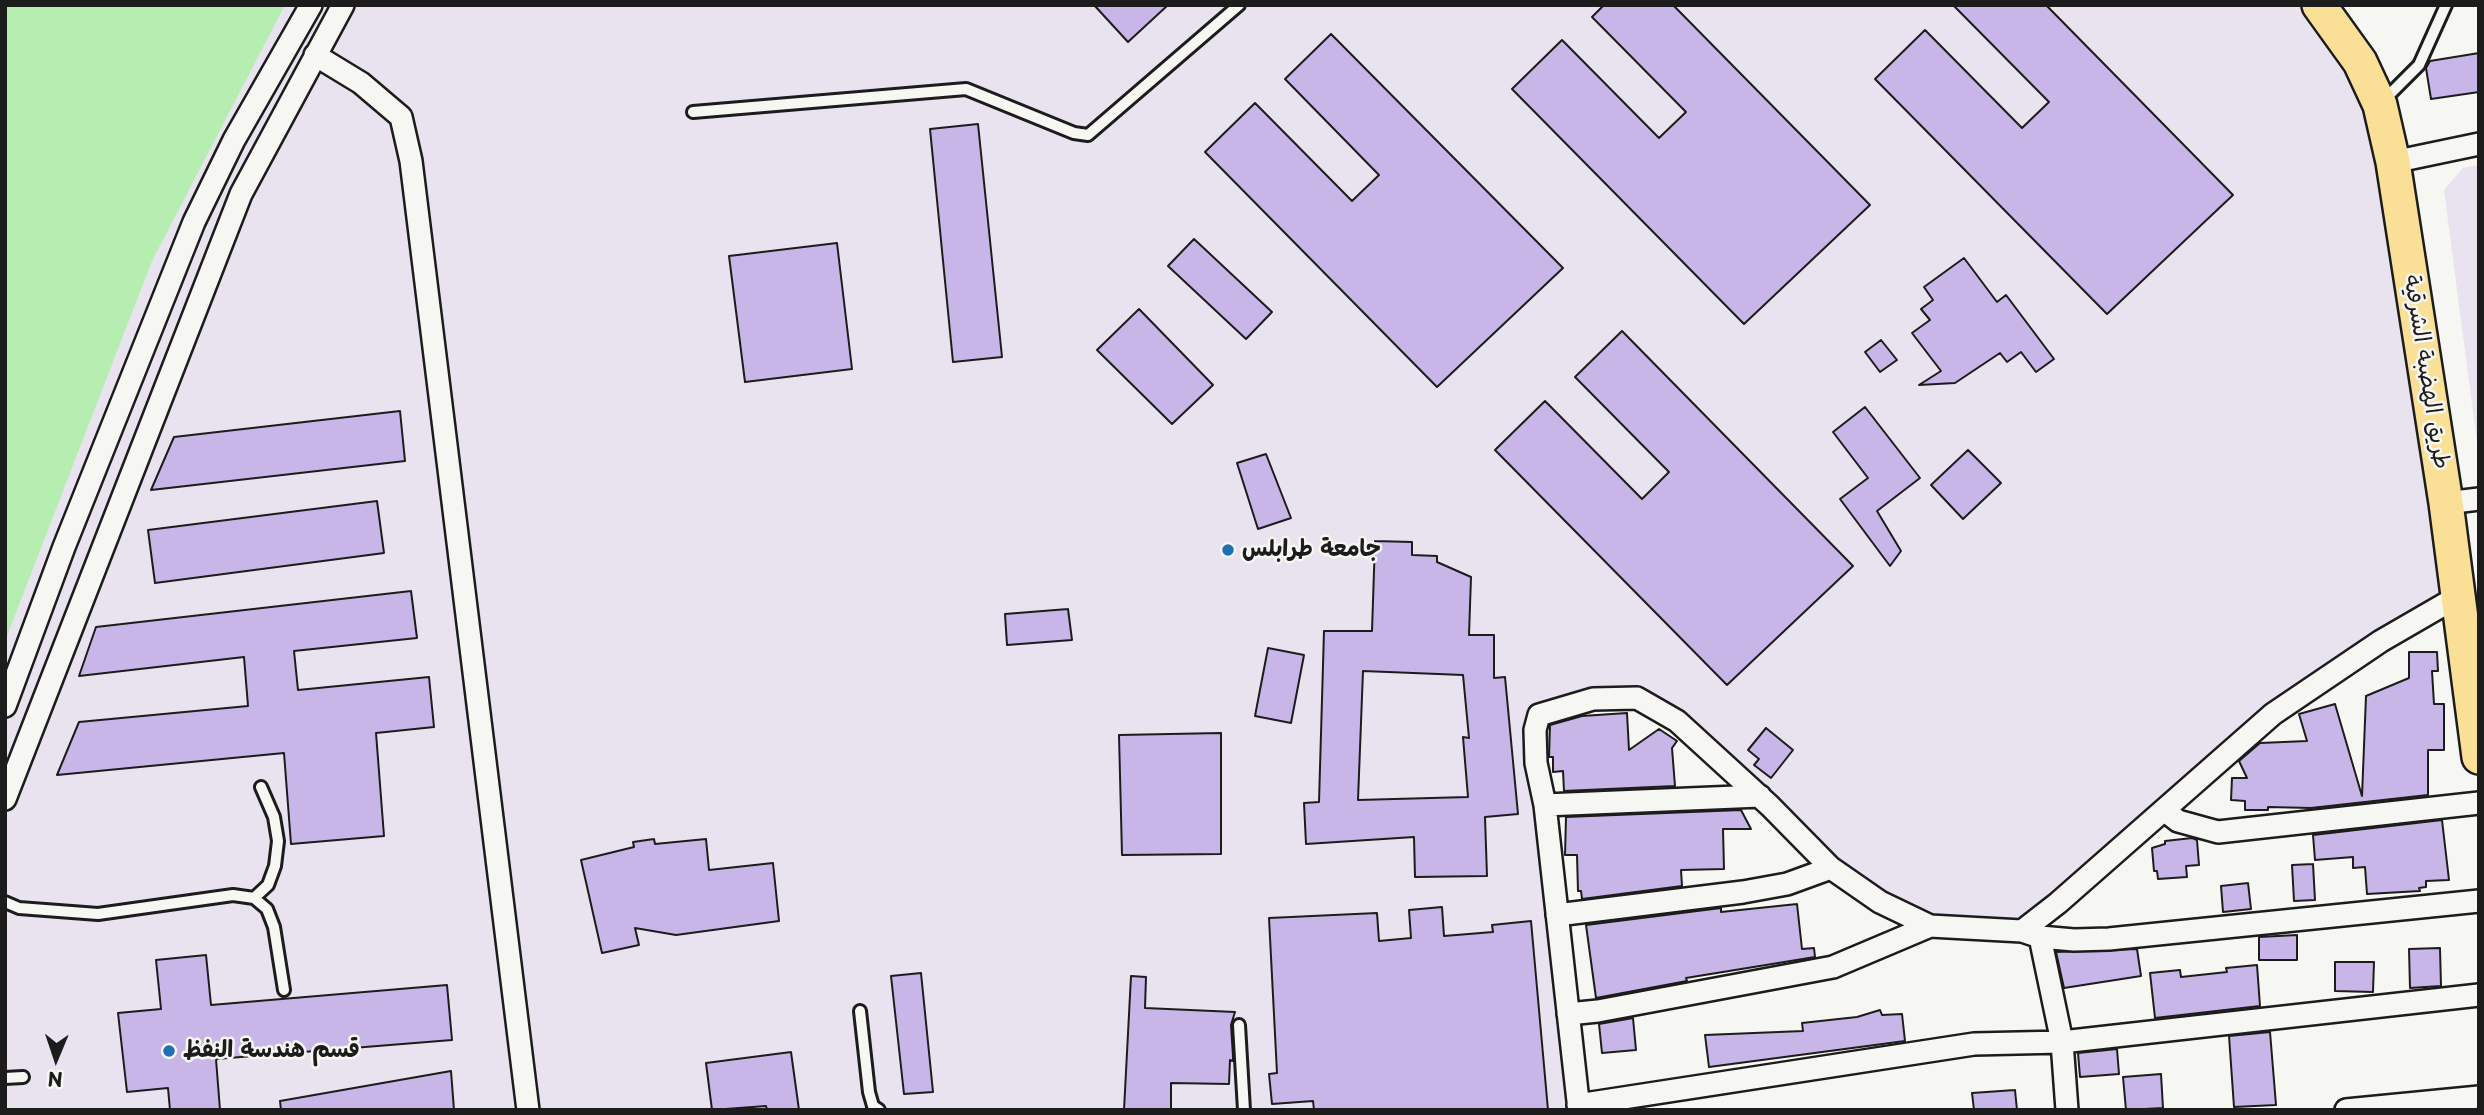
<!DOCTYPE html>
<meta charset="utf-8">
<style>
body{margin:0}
#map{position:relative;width:2484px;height:1115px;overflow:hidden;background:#f6f6f2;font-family:"Playpen Sans",sans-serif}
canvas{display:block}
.frame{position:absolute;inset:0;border:7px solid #1c1c1c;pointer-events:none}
.north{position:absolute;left:21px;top:1024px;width:70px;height:70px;-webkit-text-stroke:5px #f6f6f2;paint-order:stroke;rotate:182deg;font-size:19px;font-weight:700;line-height:28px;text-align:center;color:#1c1c1c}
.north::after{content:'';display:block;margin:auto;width:24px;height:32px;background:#1c1c1c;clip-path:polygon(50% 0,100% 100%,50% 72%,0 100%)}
</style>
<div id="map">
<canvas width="2484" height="1115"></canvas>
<div class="frame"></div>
<div class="north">N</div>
</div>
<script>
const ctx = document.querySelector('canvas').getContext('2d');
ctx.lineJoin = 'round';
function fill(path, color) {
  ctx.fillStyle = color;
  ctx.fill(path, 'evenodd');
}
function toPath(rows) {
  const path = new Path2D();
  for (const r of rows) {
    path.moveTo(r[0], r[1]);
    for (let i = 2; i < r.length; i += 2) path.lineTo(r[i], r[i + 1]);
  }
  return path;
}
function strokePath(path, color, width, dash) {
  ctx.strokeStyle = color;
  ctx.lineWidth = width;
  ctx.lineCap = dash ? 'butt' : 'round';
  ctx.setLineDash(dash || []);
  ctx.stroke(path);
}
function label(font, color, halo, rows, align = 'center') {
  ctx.font = font + ' "Playpen Sans","Playpen Sans Arabic",sans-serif';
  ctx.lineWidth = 5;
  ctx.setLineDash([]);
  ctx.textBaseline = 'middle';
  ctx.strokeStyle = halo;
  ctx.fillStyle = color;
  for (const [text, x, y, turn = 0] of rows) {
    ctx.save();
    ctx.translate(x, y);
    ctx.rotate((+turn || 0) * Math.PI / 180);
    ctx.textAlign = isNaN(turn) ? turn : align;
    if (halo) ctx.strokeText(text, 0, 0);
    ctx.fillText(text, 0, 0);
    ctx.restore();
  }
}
fill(toPath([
 [5,5,2319,5,2360,62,2457,597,2273,714,2022,931,1985,931,1880,902,1637,698,1539,715,1579,1110,5,1110],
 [2479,165,2479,458,2444,190,2463,168]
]), '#e8e3ef');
fill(toPath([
 [5,5,285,5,152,261,5,641]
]), '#b6eeb1');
const building = toPath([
 [1094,5,1168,5,1128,42,1094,5],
 [1604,5,1673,5,1870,205,1744,324,1512,89,1562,40,1659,138,1686,112,1592,17,1604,5],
 [1953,5,2046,5,2233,195,2107,314,1875,79,1925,30,2022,128,2049,102,1953,5],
 [1331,34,1563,268,1437,387,1205,152,1255,103,1352,201,1379,175,1285,79,1331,34],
 [2479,53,2479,92,2431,99,2426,68,2430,61,2479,53],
 [978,124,1002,357,953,362,930,129,978,124],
 [1194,239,1272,312,1246,339,1168,266,1194,239],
 [837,243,852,369,745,382,729,256,837,243],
 [1964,258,1997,302,2006,295,2054,359,2036,372,2021,352,2007,362,2000,353,1955,383,1919,385,1941,371,1912,333,1930,320,1921,309,1933,300,1924,287,1964,258],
 [1139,309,1213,385,1172,424,1097,350,1139,309],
 [1622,331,1853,566,1727,685,1495,450,1545,401,1642,499,1669,472,1575,377,1622,331],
 [1881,340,1897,360,1880,372,1865,352,1881,340],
 [1865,407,1920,478,1877,511,1901,551,1890,566,1840,499,1868,478,1833,432,1865,407],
 [400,411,405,461,151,490,174,437,400,411],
 [1968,450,2001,483,1963,519,1931,485,1968,450],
 [1266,454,1291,518,1258,529,1237,463,1266,454],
 [377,501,384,553,155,583,148,530,377,501],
 [1375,541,1412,542,1412,555,1437,556,1437,562,1471,577,1469,635,1494,635,1494,678,1505,677,1518,814,1485,817,1487,876,1415,877,1414,837,1306,844,1304,803,1319,802,1324,631,1372,631,1375,541],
 [1363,671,1463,675,1469,738,1463,737,1468,797,1358,800,1363,671],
 [411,591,417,638,294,651,298,690,429,677,434,727,376,733,384,836,291,844,284,753,57,775,79,722,248,706,244,657,79,676,96,627,411,591],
 [1068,609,1072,640,1007,645,1005,614,1068,609],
 [1268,648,1304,655,1291,723,1255,716,1268,648],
 [2409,652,2437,652,2438,671,2432,671,2434,704,2444,704,2444,750,2428,750,2428,795,2311,808,2268,807,2268,810,2245,810,2245,801,2231,800,2232,778,2247,778,2239,761,2260,743,2307,741,2299,714,2335,704,2362,796,2366,696,2409,678,2409,652],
 [1627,713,1629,750,1659,729,1677,741,1672,748,1675,786,1564,791,1563,771,1553,772,1553,757,1549,757,1550,725,1582,716,1627,713],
 [1766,728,1793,750,1771,778,1754,765,1759,759,1748,750,1766,728],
 [1221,733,1221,854,1122,855,1119,735,1221,733],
 [1741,810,1751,829,1723,829,1724,869,1681,870,1682,886,1582,899,1581,891,1578,891,1577,855,1565,855,1566,817,1741,810],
 [2442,820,2449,880,2426,881,2426,887,2419,888,2420,891,2367,894,2365,867,2353,868,2353,857,2315,860,2313,835,2442,820],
 [2192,838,2197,840,2199,865,2186,866,2187,877,2158,879,2157,871,2154,871,2152,848,2165,844,2165,841,2192,838],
 [654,839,655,844,706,839,709,870,773,863,779,921,676,935,635,928,639,945,602,953,581,860,634,847,633,842,654,839],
 [2313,864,2315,900,2294,901,2292,865,2313,864],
 [2248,883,2251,909,2223,912,2221,886,2248,883],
 [1797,904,1802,949,1814,948,1815,957,1686,978,1687,981,1596,998,1586,925,1721,908,1721,912,1797,904],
 [1442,907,1444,936,1493,932,1492,925,1531,921,1548,1110,1314,1110,1313,1101,1272,1104,1269,1074,1277,1073,1269,918,1377,913,1379,941,1411,938,1409,910,1442,907],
 [2297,935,2297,960,2259,960,2259,937,2297,935],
 [2440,948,2441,986,2410,988,2409,949,2440,948],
 [2137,949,2141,976,2064,988,2056,952,2137,949],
 [206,955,211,1005,447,985,452,1040,216,1059,220,1110,170,1110,168,1088,127,1092,118,1013,161,1009,156,960,206,955],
 [2335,962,2374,962,2373,992,2335,991,2335,962],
 [2257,965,2260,1006,2155,1018,2150,973,2180,970,2181,977,2227,972,2226,968,2257,965],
 [921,973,933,1092,904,1094,891,976,921,973],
 [1131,976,1146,977,1145,1008,1235,1012,1231,1025,1233,1056,1233,1061,1230,1060,1229,1084,1171,1083,1171,1110,1124,1110,1131,976],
 [1880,1010,1882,1015,1902,1014,1905,1041,1709,1067,1705,1035,1803,1031,1802,1023,1857,1017,1880,1010],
 [1633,1018,1636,1050,1602,1053,1599,1024,1633,1018],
 [2270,1032,2276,1105,2234,1107,2229,1036,2270,1032],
 [2117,1049,2119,1074,2080,1077,2078,1053,2117,1049],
 [791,1052,799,1110,767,1110,766,1106,712,1110,706,1063,791,1052],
 [451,1071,454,1110,281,1110,280,1101,451,1071],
 [2161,1074,2163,1108,2126,1110,2123,1077,2161,1074],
 [2015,1090,2017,1110,1974,1110,1972,1093,2015,1090]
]);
fill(building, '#c7b6e7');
strokePath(building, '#1c1c1c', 2);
const service = toPath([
 [2384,100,2419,65,2446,5],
 [693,112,966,89,1074,133,1088,135,1239,5],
 [254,898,268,885,275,866,278,841,274,817,261,787],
 [5,902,19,908,98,914,233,895,254,898,267,909,274,927,284,990],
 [860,1011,869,1092,873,1106,879,1110],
 [1239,1025,1244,1110],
 [5,1078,23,1077]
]);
const minor = toPath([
 [315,55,361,83,401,117,411,161,528,1110],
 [2393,162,2479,144],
 [2446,503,2479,499],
 [5,706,64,547,194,222,234,140,311,5],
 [5,799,241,194,343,5],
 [1545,805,1760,796],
 [2164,810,2178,821,2218,832,2479,803],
 [1557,915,1743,892,1787,884,1831,868],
 [2022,931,2040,937,2074,940,2109,939,2479,901],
 [2040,937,2062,1042,2067,1110],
 [1568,1014,1598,1011,1833,967,1930,926],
 [1578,1105,1974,1044,2062,1042,2479,995],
 [1579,1110,1545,805,1536,763,1535,730,1539,715,1593,699,1637,698,1677,721,1770,806,1831,868,1880,902,1930,926,2022,931,2058,903,2273,714,2381,641,2457,597],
 [2346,1110,2479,1097]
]);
const primary = toPath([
 [2319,5,2360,62,2380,105,2393,162,2446,503,2479,757]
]);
strokePath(service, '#1c1c1c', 16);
strokePath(minor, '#1c1c1c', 26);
strokePath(primary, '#1c1c1c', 38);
strokePath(service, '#f6f6f2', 10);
strokePath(minor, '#f6f6f2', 21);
strokePath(primary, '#fadf96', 33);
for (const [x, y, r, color] of [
 [1228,550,7,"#1f6fb2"],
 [169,1051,7,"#1f6fb2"]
]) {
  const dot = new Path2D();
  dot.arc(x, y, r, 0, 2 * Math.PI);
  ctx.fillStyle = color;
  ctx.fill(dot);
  strokePath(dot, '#f6f6f2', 2.5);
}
label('23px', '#1c1c1c', '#f6f6f2', [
 ["طريق الهضبة الشرقية",2426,372,81]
]);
label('bold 23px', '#1c1c1c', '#f6f6f2', [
 ["جامعة طرابلس",1242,550],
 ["قسم هندسة النفظ",183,1051]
], 'left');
</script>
